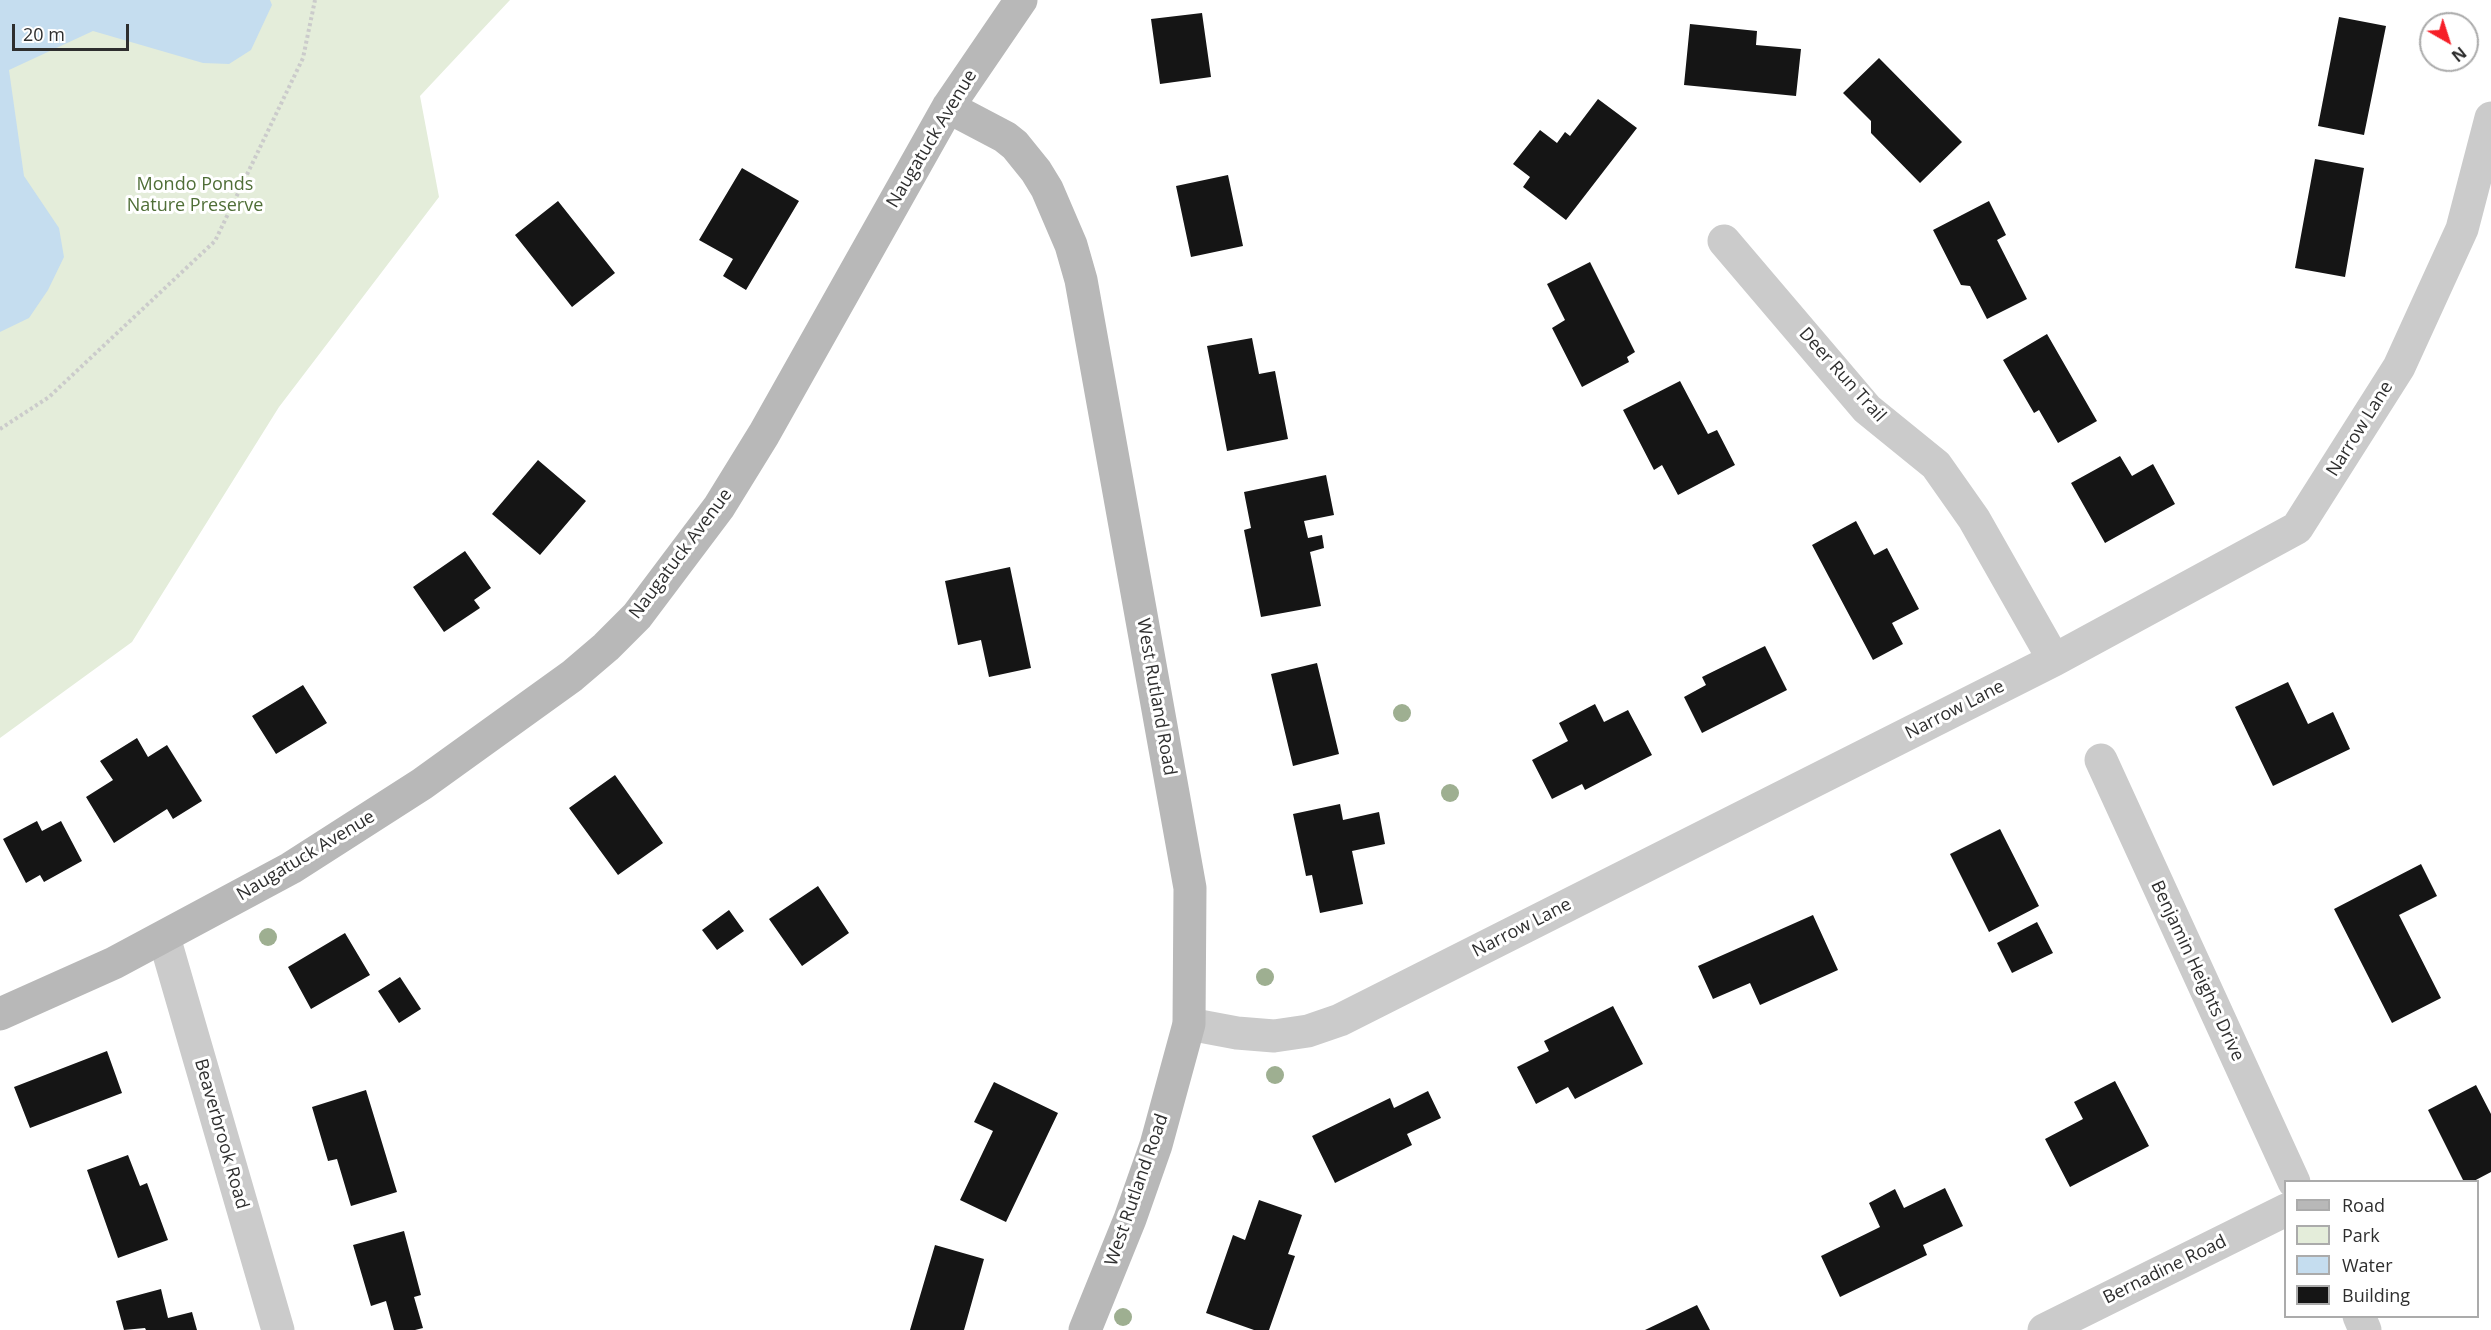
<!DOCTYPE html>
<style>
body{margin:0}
#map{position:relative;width:2491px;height:1330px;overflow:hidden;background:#fff;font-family:"Open Sans",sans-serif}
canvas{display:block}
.legend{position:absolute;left:2284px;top:1180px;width:195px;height:138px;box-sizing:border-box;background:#fff;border:2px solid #ababab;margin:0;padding:8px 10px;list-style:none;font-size:18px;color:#2e2e2e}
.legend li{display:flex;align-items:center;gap:12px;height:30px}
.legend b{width:30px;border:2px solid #ababab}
.north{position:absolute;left:2419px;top:12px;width:60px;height:60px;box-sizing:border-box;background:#fff;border:2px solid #ababab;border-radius:50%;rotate:141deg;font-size:16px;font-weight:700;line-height:24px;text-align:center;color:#2e2e2e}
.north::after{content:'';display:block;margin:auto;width:21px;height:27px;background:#f61f28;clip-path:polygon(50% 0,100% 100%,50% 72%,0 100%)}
.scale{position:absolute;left:12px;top:24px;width:117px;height:27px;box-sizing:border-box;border:3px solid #2e2e2e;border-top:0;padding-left:8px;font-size:18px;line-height:21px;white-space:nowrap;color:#2e2e2e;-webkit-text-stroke:4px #fff;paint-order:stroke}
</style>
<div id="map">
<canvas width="2491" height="1330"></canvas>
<ul class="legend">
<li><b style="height:8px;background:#b8b8b8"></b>Road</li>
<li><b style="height:16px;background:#e4edda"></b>Park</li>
<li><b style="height:16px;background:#c5ddef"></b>Water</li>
<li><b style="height:16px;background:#151515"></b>Building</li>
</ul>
<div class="north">N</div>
<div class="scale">20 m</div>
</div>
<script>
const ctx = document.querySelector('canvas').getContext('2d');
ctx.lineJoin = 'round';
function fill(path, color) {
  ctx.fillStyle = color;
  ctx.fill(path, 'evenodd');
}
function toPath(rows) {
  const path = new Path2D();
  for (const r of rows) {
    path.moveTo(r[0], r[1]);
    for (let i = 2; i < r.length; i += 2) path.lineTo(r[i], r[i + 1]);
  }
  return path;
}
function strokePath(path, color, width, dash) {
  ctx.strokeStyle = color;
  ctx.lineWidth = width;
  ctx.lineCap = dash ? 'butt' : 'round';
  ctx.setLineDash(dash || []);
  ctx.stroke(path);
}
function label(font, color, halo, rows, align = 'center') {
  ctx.font = font + ' "Open Sans",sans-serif';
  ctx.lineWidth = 6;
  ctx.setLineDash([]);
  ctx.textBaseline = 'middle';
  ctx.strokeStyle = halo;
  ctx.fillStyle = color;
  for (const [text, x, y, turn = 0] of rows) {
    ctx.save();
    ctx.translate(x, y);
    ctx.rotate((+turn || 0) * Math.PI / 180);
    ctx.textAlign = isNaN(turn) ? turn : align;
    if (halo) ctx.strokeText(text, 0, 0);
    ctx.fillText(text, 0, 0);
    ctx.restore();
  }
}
fill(toPath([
 [0,0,510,0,420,96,439,197,279,407,132,642,0,738]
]), '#e4edda');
fill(toPath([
 [0,0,270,0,272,5,251,50,229,64,203,63,93,31,9,70,24,176,59,228,64,257,48,290,29,318,0,332]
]), '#c5ddef');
fill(toPath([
 [1202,13,1211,77,1160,84,1151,19],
 [2339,17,2386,26,2364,135,2318,126],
 [1690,24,1757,31,1756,45,1801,49,1796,96,1684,85],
 [1879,58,1962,142,1920,183,1871,133,1871,121,1843,93],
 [1598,99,1637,128,1566,220,1523,187,1530,177,1513,164,1540,130,1557,143,1565,132,1570,136],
 [2315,159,2364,168,2345,277,2295,268],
 [742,168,799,201,746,290,723,276,733,259,699,240],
 [1228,175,1243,246,1191,257,1176,186],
 [558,201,615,273,572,307,515,235],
 [1989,201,2006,235,1997,240,2027,299,1987,319,1970,286,1961,285,1933,230],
 [1590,262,1635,352,1627,357,1629,362,1582,387,1552,328,1565,320,1547,284],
 [2047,334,2097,421,2058,443,2039,410,2034,413,2003,360],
 [1252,338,1259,374,1275,371,1288,439,1227,451,1207,346],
 [1680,381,1708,434,1717,430,1735,465,1678,495,1662,465,1654,470,1623,410],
 [2120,456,2132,476,2153,464,2175,504,2105,543,2071,483],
 [538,460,586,501,540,555,492,514],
 [1326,475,1334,515,1304,521,1308,538,1322,535,1324,548,1310,552,1321,606,1261,617,1244,530,1251,528,1244,492],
 [1856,521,1874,555,1887,548,1919,609,1892,623,1903,644,1873,660,1812,545],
 [465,551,491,588,474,600,480,608,444,632,413,587],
 [1010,567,1031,668,989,677,981,640,958,645,945,581],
 [1765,646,1787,690,1702,733,1684,697,1706,685,1702,677],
 [1317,663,1339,754,1293,766,1271,674],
 [2288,682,2308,724,2333,712,2350,749,2273,786,2235,707],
 [303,685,327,723,276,754,252,716],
 [1595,704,1604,722,1628,710,1652,755,1585,790,1582,784,1552,799,1532,760,1568,741,1559,723],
 [137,738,148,757,167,745,202,801,173,819,167,809,114,843,86,797,113,780,100,761],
 [615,775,663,843,618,875,569,808],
 [1340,804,1343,820,1379,812,1385,844,1352,851,1363,904,1320,913,1312,875,1306,876,1293,814],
 [37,821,42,831,61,821,82,861,44,882,40,875,26,883,3,839],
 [2000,829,2039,906,1989,932,1950,854],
 [2421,864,2437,896,2399,915,2441,998,2392,1023,2334,909],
 [818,886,849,933,802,966,769,919],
 [729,910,744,931,717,950,702,930],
 [1813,915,1838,970,1760,1005,1750,983,1713,999,1698,966],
 [2037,922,2053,953,2012,973,1997,943],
 [345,933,370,975,311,1009,288,967],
 [400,977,421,1009,399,1023,378,991],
 [1613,1006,1643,1064,1575,1099,1568,1087,1536,1104,1517,1067,1549,1051,1544,1041],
 [107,1051,122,1093,30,1128,14,1087],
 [2115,1081,2149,1146,2070,1187,2045,1139,2083,1119,2074,1102],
 [994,1082,1058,1113,1006,1222,960,1200,993,1131,974,1122],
 [2476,1085,2491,1114,2491,1172,2472,1182,2464,1182,2428,1110],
 [366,1090,397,1192,351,1206,337,1159,328,1161,312,1107],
 [1428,1091,1441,1118,1407,1134,1412,1145,1335,1183,1312,1136,1390,1098,1394,1108],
 [128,1155,140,1186,147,1183,168,1240,118,1258,87,1170],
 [1945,1188,1963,1226,1923,1245,1927,1255,1840,1297,1821,1256,1880,1227,1869,1203,1895,1189,1904,1208],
 [1259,1200,1302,1215,1288,1254,1295,1256,1269,1330,1254,1330,1206,1313,1233,1235,1245,1240],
 [404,1231,421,1295,414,1297,423,1328,415,1330,394,1330,386,1301,371,1306,353,1245],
 [935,1245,984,1259,964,1330,910,1330],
 [161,1289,168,1318,192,1312,197,1330,146,1330,145,1328,124,1330,116,1301],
 [1697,1305,1710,1330,1645,1330]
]), '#151515');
strokePath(toPath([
 [0,429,49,397,215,241,303,58,315,0]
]), '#cbcbcb', 4, [3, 3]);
strokePath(toPath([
 [1724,241,1867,409,1936,465,1974,519,2054,660],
 [2101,760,2294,1182],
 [164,937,278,1330],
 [1189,1024,1237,1033,1274,1036,1308,1031,1340,1020,2054,660,2297,528,2399,367,2462,229,2491,118],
 [2359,1316,2365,1330],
 [2044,1330,2286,1210]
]), '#cbcbcb', 33);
strokePath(toPath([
 [948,107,1005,137,1015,145,1036,171,1047,189,1071,245,1081,280,1190,888,1189,1024,1156,1145,1130,1219,1085,1330],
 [0,1014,114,963,291,868,422,784,572,676,606,647,637,616,719,507,764,434,948,107,1021,0]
]), '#b8b8b8', 33);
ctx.fillStyle = '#9eaf91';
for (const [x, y] of [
 [1402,713],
 [1450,793],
 [268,937],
 [1265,977],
 [1275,1075],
 [1123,1317]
]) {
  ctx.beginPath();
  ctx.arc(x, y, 9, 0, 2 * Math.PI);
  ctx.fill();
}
label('18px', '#2e2e2e', '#fff', [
 ["Naugatuck Avenue",932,139,-59],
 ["Deer Run Trail",1842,375,48],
 ["Narrow Lane",2360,429,-58],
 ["Naugatuck Avenue",681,554,-53],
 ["West Rutland Road",1156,697,80],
 ["Narrow Lane",1955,710,-27],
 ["Naugatuck Avenue",306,856,-31],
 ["Narrow Lane",1522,928,-27],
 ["Benjamin Heights Drive",2197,971,65],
 ["Beaverbrook Road",221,1134,74],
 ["West Rutland Road",1137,1190,-71],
 ["Bernadine Road",2165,1270,-26]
]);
label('18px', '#4f6e37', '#fff', [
 ["Mondo Ponds",195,185],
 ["Nature Preserve",195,206]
]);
</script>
